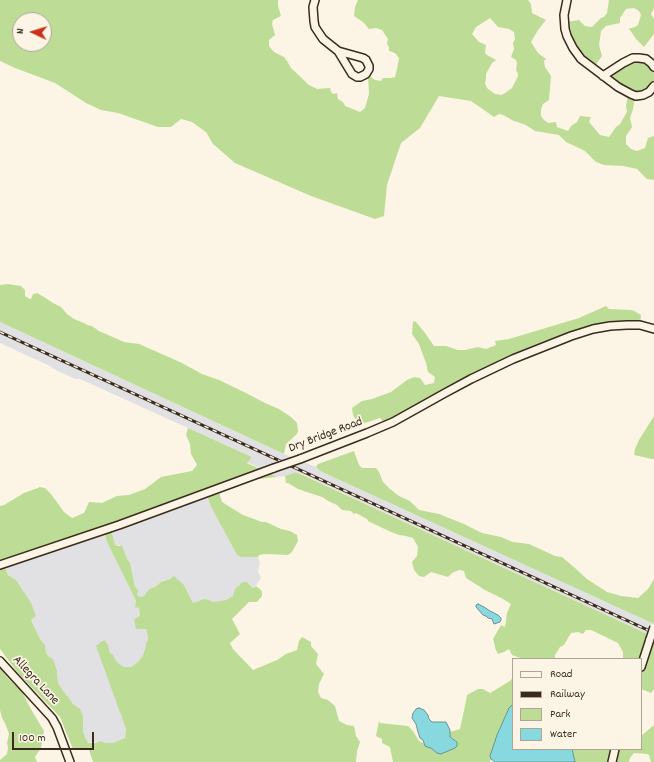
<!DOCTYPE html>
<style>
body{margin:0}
#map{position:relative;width:654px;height:762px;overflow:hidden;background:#fcf5e5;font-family:Dekko,sans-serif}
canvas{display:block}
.legend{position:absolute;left:512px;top:658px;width:130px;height:92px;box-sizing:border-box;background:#fcf5e5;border:1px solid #afa495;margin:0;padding:5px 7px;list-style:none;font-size:12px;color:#3b2a1e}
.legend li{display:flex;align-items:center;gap:8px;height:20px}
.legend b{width:20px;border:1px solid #afa495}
.north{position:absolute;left:12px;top:12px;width:40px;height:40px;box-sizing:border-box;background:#fcf5e5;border:1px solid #afa495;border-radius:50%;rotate:274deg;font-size:11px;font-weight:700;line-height:16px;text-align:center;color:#3b2a1e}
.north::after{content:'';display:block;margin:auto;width:14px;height:18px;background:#c8321e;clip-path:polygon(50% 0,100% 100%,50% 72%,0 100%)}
.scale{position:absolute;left:12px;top:732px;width:82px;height:18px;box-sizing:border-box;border:2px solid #3b2a1e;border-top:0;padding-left:5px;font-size:12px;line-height:14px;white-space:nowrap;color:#3b2a1e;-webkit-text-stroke:3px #fcf5e5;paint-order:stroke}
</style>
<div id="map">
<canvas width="654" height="762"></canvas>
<ul class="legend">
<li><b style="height:5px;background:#fcf5e5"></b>Road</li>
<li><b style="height:5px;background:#3b2a1e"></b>Railway</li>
<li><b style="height:11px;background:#bddd96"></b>Park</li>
<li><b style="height:11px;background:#88d9df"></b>Water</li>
</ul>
<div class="north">N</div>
<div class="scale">100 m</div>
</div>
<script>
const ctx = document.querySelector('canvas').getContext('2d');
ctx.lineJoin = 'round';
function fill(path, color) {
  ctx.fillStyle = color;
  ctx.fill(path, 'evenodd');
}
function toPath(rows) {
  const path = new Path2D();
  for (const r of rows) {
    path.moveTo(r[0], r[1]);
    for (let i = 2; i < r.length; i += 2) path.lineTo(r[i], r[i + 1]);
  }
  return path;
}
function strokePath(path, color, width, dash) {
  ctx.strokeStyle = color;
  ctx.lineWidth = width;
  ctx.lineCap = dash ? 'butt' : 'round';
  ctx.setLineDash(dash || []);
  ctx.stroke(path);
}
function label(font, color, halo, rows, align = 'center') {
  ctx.font = font + ' Dekko,sans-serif';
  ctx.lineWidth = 3.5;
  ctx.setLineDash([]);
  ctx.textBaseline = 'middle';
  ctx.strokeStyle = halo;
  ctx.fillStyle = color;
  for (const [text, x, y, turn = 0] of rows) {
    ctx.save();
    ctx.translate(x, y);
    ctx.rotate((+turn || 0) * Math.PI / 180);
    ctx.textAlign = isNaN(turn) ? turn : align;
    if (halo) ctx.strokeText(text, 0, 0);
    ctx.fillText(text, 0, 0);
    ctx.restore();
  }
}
fill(toPath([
 [0,322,284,454,316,467,320,471,654,624,654,637,297,472,285,476,277,477,247,462,252,457,80,379,75,379,52,368,52,367,0,343],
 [206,495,211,507,237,555,241,557,258,557,260,563,258,571,261,578,255,587,253,588,248,582,233,596,226,600,214,602,201,600,196,602,193,603,184,585,170,579,161,582,155,587,149,589,144,596,140,597,137,595,135,587,130,562,128,561,122,545,115,545,111,529],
 [104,531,107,542,136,601,138,607,139,608,140,616,136,629,146,629,148,638,143,655,138,662,131,667,124,667,117,662,115,658,110,653,108,645,106,643,121,717,124,720,126,729,125,738,113,743,105,743,100,741,88,743,83,731,82,723,73,704,69,698,61,688,58,683,57,671,46,653,45,645,40,639,31,620,16,580,8,575,4,565]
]), '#e1e0e3');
fill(toPath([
 [0,0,278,0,278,6,281,16,273,20,272,24,275,35,269,40,269,46,274,52,284,57,287,61,291,68,309,85,317,89,330,88,331,92,333,94,337,93,338,99,343,102,345,106,360,112,365,108,369,94,368,75,375,80,381,81,383,78,391,78,395,77,397,69,399,58,395,53,389,51,389,47,387,44,388,39,382,30,376,28,369,29,363,22,354,16,355,7,358,0,528,0,531,4,532,13,546,20,538,30,531,42,538,53,546,59,544,61,545,67,551,76,549,100,543,104,541,109,541,116,543,119,548,123,556,122,557,127,568,131,571,126,577,122,580,116,591,117,589,122,600,135,609,137,616,127,620,124,627,112,626,106,628,94,606,74,636,58,654,64,654,88,635,97,633,109,630,118,632,127,626,136,626,144,631,149,637,151,645,148,648,138,654,136,654,180,647,179,637,169,623,166,604,165,596,162,585,151,566,142,559,135,535,131,526,125,514,121,503,115,499,114,494,117,471,101,439,96,420,128,401,143,387,185,384,216,375,219,311,196,235,163,213,144,206,132,192,122,181,119,171,127,158,127,118,113,101,110,86,103,55,83,15,68,0,61],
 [490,18,498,27,509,29,514,32,515,39,513,43,514,49,511,57,516,60,517,63,516,70,518,74,518,76,512,88,502,95,495,94,487,88,485,83,486,78,486,74,492,63,496,60,487,55,485,53,486,45,479,42,472,34,476,27],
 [20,20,44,20,44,44,20,44],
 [609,0,654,0,654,8,651,14,654,19,654,34,644,47,636,39,630,30,628,29,635,27,638,25,641,15,639,11,634,8,626,9,620,18,620,23,606,26,601,31,599,45,602,56,594,67,572,45,567,22,579,20,585,26,592,27,601,18,604,17,607,13],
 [8,284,21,286,25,290,25,296,30,299,31,299,33,294,37,293,44,297,53,303,61,307,67,314,74,319,86,324,87,325,92,326,99,331,122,341,124,342,139,344,180,362,202,374,219,380,248,394,265,403,279,409,291,417,297,423,298,431,297,434,286,444,284,454,0,322,0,285],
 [606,306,609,309,632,310,636,312,641,315,640,325,592,329,511,360,408,416,391,427,390,428,380,418,365,423,357,422,353,415,352,408,362,401,372,399,391,392,407,380,414,377,420,378,425,385,434,383,435,377,428,372,426,363,419,344,412,334,413,321,416,322,425,333,434,346,446,346,458,350,465,350,478,347,486,349,496,345,495,341,509,339,579,318],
 [654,416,654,459,652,459,634,455,635,449,639,440],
 [188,428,252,457,247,463,277,477,240,481,218,489,222,502,243,515,262,522,266,522,281,529,290,531,297,535,298,541,292,552,288,555,266,554,259,555,258,557,241,557,237,555,211,507,206,493,111,529,115,545,119,546,122,545,128,561,130,562,135,587,138,590,137,595,140,597,144,596,149,589,155,587,161,582,170,579,174,576,184,585,193,603,196,602,201,600,205,599,214,602,226,600,233,596,235,589,243,582,247,582,253,588,255,587,256,586,262,591,262,596,257,602,249,602,232,619,240,634,230,643,233,649,253,670,277,660,286,654,297,650,299,641,302,637,311,642,311,646,318,654,316,664,324,674,319,684,318,692,321,698,328,700,335,706,339,721,347,725,354,726,356,736,360,742,357,751,356,762,93,762,89,750,73,749,60,717,18,673,0,649,0,506,4,505,24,493,38,488,39,487,45,488,51,494,64,512,72,518,84,513,89,502,102,503,117,496,129,495,145,489,161,477,192,471,197,465,191,454,190,444,186,435],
 [104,531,107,542,136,601,135,607,139,608,140,616,134,619,136,629,146,629,148,638,147,642,146,643,146,645,143,655,138,662,131,667,124,667,117,662,113,655,110,653,108,645,104,640,96,646,126,729,125,738,113,743,105,743,100,741,95,743,88,743,87,740,86,739,83,731,83,716,80,709,73,704,69,698,61,688,58,683,57,671,53,659,49,657,46,653,45,645,40,639,31,620,36,616,31,603,16,580,8,575,4,565],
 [354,451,359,465,362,468,376,468,379,472,383,482,390,489,399,496,410,501,419,510,439,514,464,524,482,533,501,537,513,542,529,544,555,556,562,557,575,568,587,579,607,592,621,596,638,598,648,589,654,579,654,624,320,471,316,467,318,464],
 [296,472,654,637,654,689,651,693,641,689,641,659,623,659,623,652,618,643,591,630,586,630,583,634,578,632,571,633,564,645,560,647,555,655,555,659,523,659,512,655,509,649,504,652,498,654,495,648,495,646,493,639,501,625,505,627,507,613,511,604,503,599,485,590,466,578,464,571,459,570,452,573,448,577,431,572,424,577,419,576,414,570,412,562,417,556,418,547,413,538,406,536,399,535,391,532,368,521,367,519,356,513,354,514,351,511,342,510,337,505,330,502,322,497,298,489,288,483,286,483,285,476],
 [0,668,6,676,22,692,32,711,44,731,41,748,35,757,37,762,0,762,0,760,7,754,8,748,7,743,9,734,5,723,2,718,0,710],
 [513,677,513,704,509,708,497,735,490,756,491,759,490,762,393,762,390,747,382,743,382,739,376,736,379,721,380,723,408,726,413,731,419,741,431,747,457,742,450,737,450,732,460,729,466,701,467,695,478,689,483,689,490,693,510,681],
 [654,725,654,762,651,762,649,755,647,754,634,753,630,758,629,762,575,762,572,749,641,749,641,736]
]), '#bddd96');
const water = toPath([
 [478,604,484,607,490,611,498,615,501,618,501,620,500,622,494,624,492,619,488,618,486,616,483,615,476,607,476,605,478,604],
 [513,704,513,749,572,749,575,762,495,762,491,759,490,756,497,735,509,708,513,704],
 [419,708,424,710,428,715,429,719,432,722,446,722,450,730,450,737,457,742,457,746,455,748,441,754,437,753,431,748,430,748,425,746,423,740,420,738,418,732,416,724,412,718,413,713,416,709,419,708]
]);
fill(water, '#88d9df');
strokePath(water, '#699392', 1);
const minor = toPath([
 [315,0,313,7,314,21,315,27,323,39,338,51,352,74,357,77,360,77,366,74,369,69,369,66,366,60,363,58,338,51],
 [567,0,564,15,565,29,567,36,573,48,581,59,618,87,631,94,636,96,643,95,649,92,654,86],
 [603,76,623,63,633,58,639,58,646,59,651,63,654,67],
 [300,459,367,433,393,422,445,393,471,379,513,359,571,336,593,329,610,326,627,325,640,325,654,329],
 [0,565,119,525,274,468],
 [0,661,52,718,57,727,70,762],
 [641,667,650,639],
 [612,762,615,749]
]);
strokePath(minor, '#3b2a1e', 10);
strokePath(minor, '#fcf5e5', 7);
const rail = toPath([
 [0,332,654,633]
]);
strokePath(rail, '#3b2a1e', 3);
strokePath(rail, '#fcf5e5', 1.5, [4.5]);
const minorBridge = toPath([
 [274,468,300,459],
 [650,639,654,627]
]);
strokePath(minorBridge, '#3b2a1e', 10, []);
strokePath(minorBridge, '#fcf5e5', 7);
label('13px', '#3b2a1e', '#fcf5e5', [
 ["Dry Bridge Road",326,436,-21],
 ["Allegra Lane",35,681,47]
]);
</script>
